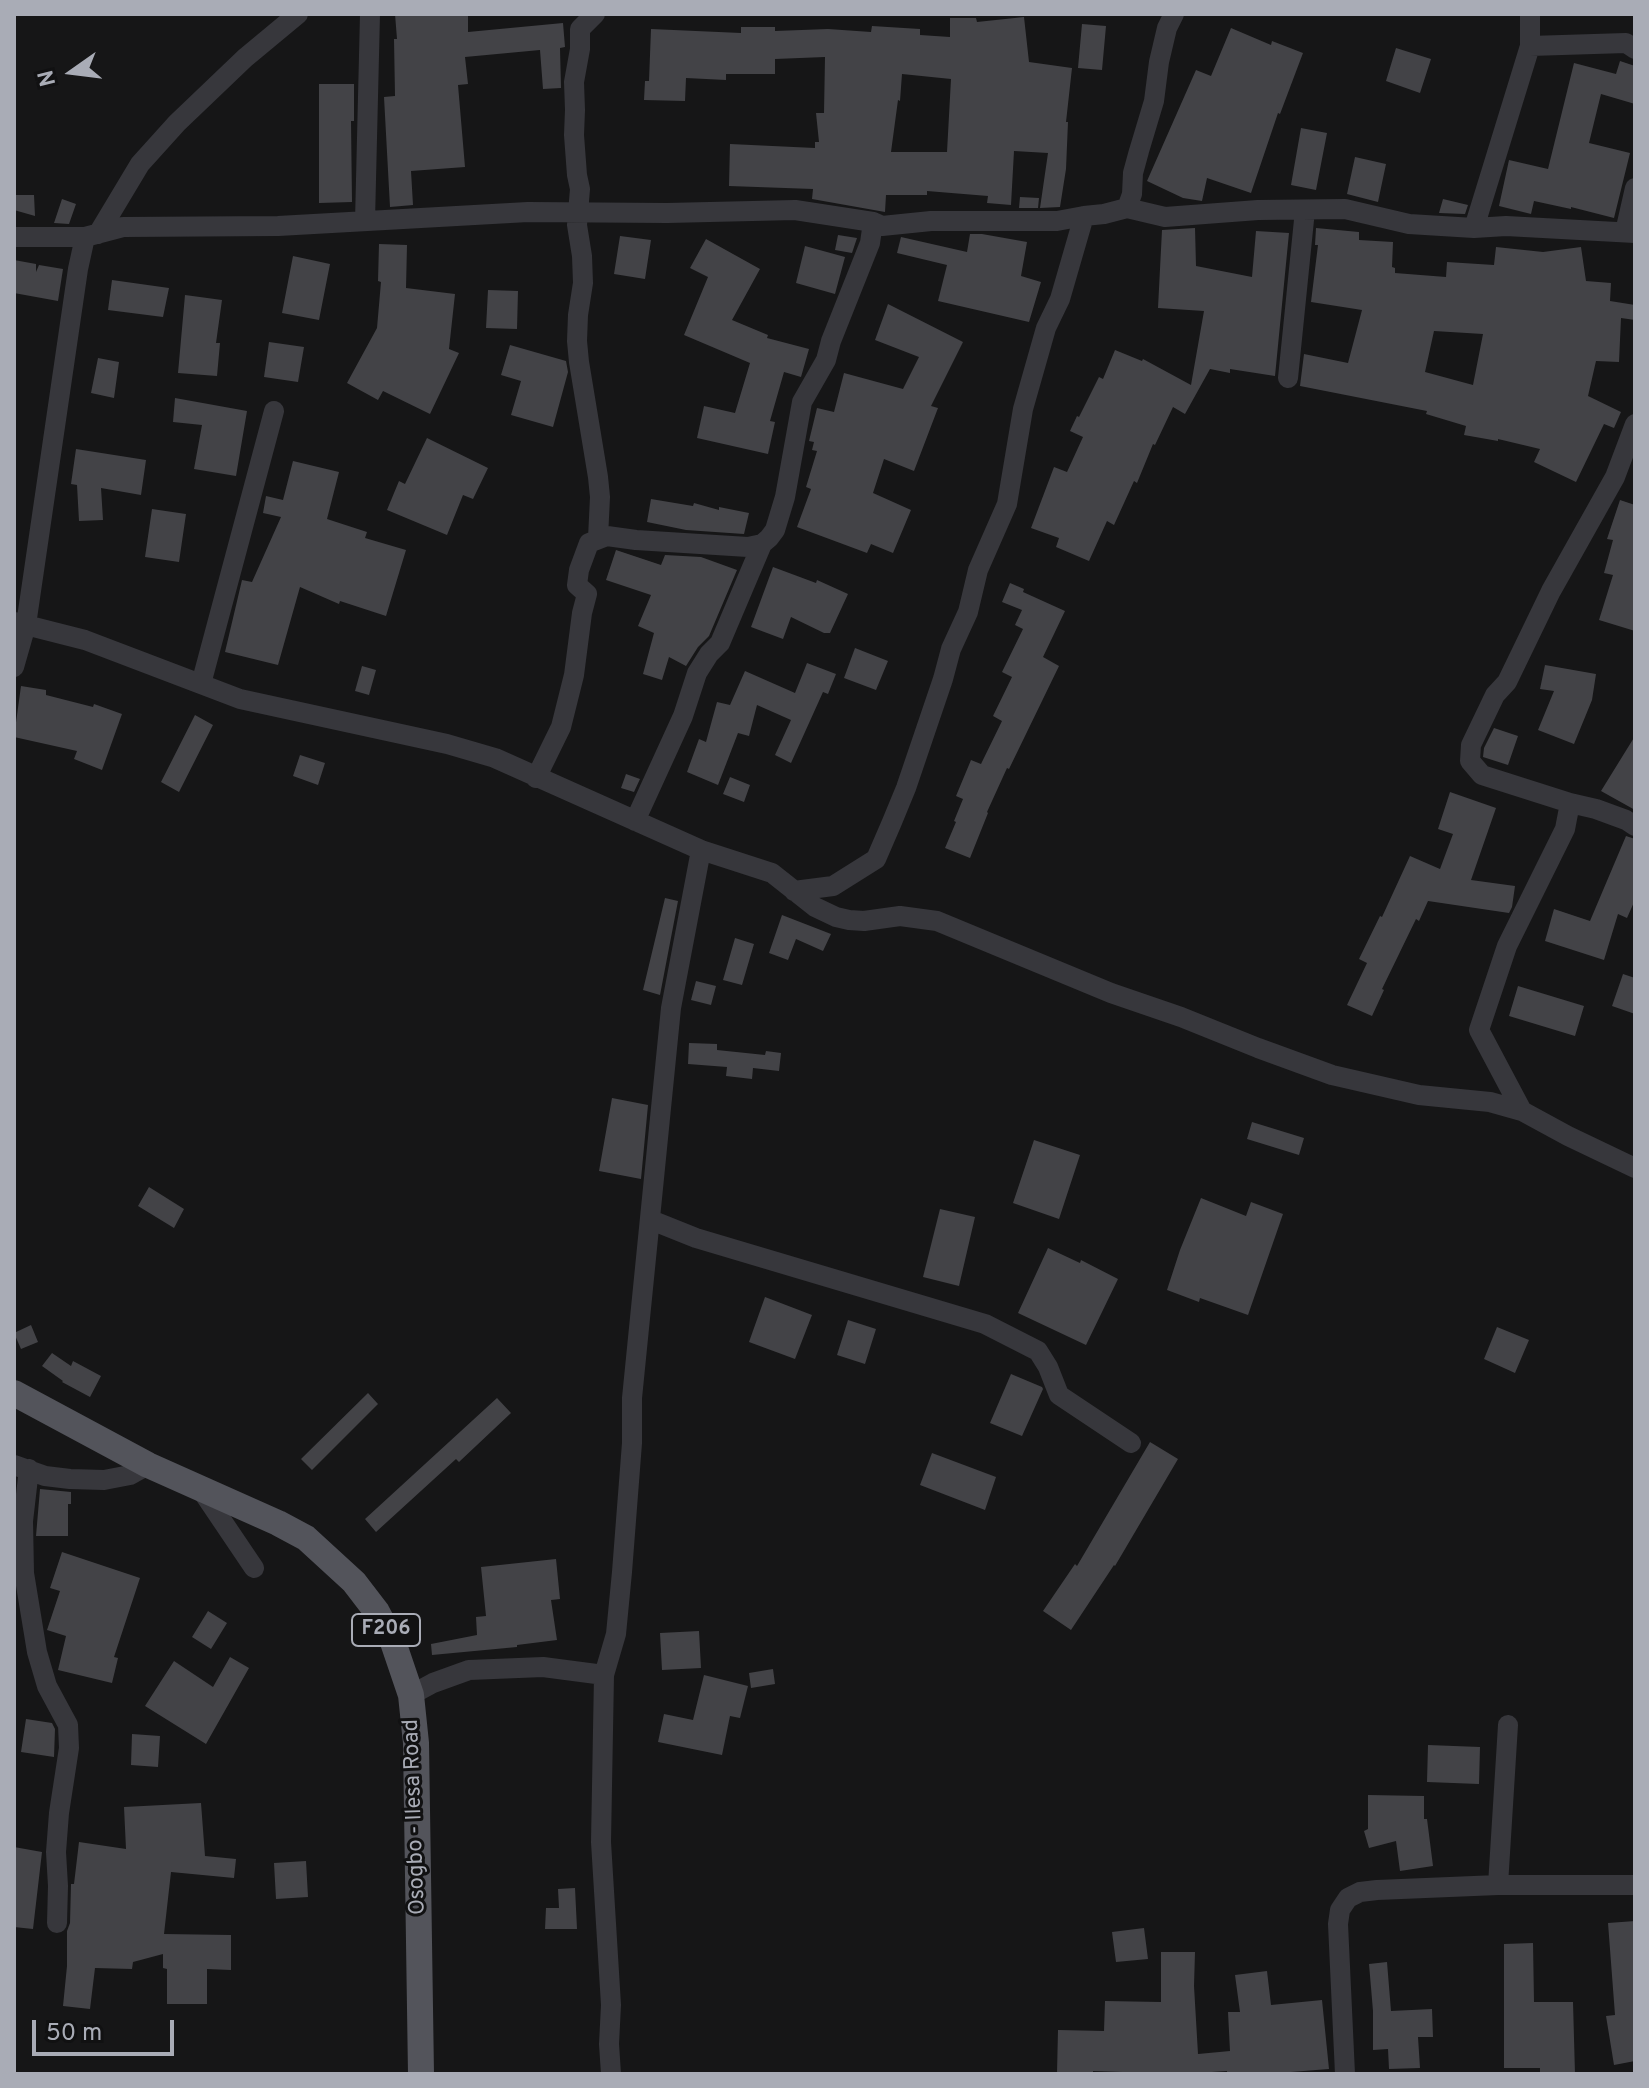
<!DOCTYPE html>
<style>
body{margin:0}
#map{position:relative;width:1649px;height:2088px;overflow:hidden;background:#161617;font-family:Overpass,sans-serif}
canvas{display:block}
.frame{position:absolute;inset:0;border:16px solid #a9acb6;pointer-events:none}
.north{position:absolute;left:32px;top:32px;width:80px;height:80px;-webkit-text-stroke:6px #111112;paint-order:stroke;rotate:256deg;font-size:22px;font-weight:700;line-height:32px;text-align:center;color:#a9acb6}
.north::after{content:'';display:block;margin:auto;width:28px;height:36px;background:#a9acb6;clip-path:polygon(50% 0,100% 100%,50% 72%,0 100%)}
.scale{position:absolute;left:32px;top:2020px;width:142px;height:36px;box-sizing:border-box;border:4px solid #a9acb6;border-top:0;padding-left:10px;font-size:24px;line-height:28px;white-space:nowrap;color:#a9acb6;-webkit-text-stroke:6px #111112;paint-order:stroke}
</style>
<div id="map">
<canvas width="1649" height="2088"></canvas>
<div class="frame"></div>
<div class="north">N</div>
<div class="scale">50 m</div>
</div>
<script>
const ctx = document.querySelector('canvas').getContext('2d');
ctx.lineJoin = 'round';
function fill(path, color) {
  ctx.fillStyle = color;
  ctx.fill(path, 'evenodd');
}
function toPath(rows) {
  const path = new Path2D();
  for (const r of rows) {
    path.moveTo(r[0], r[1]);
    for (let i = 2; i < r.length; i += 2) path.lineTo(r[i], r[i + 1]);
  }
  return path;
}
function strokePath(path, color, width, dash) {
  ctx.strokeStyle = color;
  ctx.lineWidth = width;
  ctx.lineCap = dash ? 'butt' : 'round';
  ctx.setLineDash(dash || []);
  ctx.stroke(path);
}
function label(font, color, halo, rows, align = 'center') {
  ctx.font = font + ' Overpass,sans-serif';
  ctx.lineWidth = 6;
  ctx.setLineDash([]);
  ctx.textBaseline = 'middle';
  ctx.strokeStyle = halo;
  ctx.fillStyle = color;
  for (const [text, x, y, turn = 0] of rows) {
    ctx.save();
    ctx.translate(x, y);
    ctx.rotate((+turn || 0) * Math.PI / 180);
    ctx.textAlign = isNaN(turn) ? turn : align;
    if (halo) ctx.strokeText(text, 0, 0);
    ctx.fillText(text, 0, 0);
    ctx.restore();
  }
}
fill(toPath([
 [395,14,468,14,468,32,563,23,565,47,560,48,561,88,543,89,540,50,465,57,468,84,458,85,465,167,411,171,413,205,390,207,384,97,395,96,394,39,397,39],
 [1024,17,1029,62,1072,68,1066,122,1068,122,1066,169,1060,207,1040,208,1048,153,1014,151,1011,205,987,203,988,196,927,191,927,195,886,195,885,212,812,199,813,189,729,186,730,144,815,148,815,142,819,142,816,113,824,113,825,57,775,59,775,74,726,74,726,80,686,78,685,101,644,100,645,81,649,81,651,29,741,33,741,27,775,27,775,31,828,29,871,32,872,26,920,29,920,35,950,37,950,18,976,18,977,22],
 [902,74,951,79,947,152,891,152,898,100,900,101],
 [1082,24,1106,26,1102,70,1078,68],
 [1231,28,1271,45,1272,41,1303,53,1280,114,1278,113,1251,193,1207,178,1202,201,1183,198,1147,181,1196,70,1211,76],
 [1396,48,1431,59,1420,93,1386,81],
 [1620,61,1635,66,1635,104,1601,94,1589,143,1630,153,1614,218,1571,207,1571,209,1534,201,1531,214,1499,206,1509,160,1548,169,1574,63,1616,74],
 [319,84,354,84,354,121,351,121,352,202,319,203],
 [1301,128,1327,133,1316,190,1291,185],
 [1355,157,1386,164,1378,202,1347,194],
 [14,195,34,195,35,216,14,210],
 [1020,197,1039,198,1038,208,1019,208],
 [62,199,76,204,69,224,54,223],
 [1443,199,1468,205,1465,214,1439,213],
 [1195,228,1196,266,1252,277,1256,231,1289,233,1275,376,1230,369,1230,373,1210,369,1185,414,1173,407,1155,445,1153,444,1137,483,1134,481,1114,525,1107,521,1089,561,1056,547,1059,538,1031,528,1054,467,1067,472,1083,437,1070,431,1077,416,1079,417,1099,377,1103,379,1115,350,1142,361,1143,359,1191,385,1204,311,1158,308,1162,230],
 [1316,228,1359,232,1359,240,1393,242,1392,267,1395,268,1395,273,1446,277,1447,262,1494,265,1496,247,1543,252,1581,247,1586,281,1611,283,1610,301,1635,305,1635,320,1621,318,1619,362,1596,361,1588,396,1621,412,1614,428,1604,424,1576,482,1534,462,1540,449,1498,439,1498,441,1464,435,1466,426,1426,414,1427,411,1300,386,1304,354,1348,363,1362,310,1311,302,1318,245,1315,245],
 [1434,331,1483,334,1473,385,1425,372],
 [970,234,982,234,1027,242,1021,276,1041,282,1029,322,938,301,947,265,897,253,901,237,967,252],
 [838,235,857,238,852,253,835,250],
 [620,236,651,240,645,279,614,274],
 [706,239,760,269,732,320,768,335,767,338,809,349,801,377,784,372,770,421,775,422,768,454,697,438,704,406,735,413,750,363,684,335,708,277,690,268],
 [379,244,407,245,406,288,455,294,449,349,459,353,430,414,383,391,378,400,347,383,377,328,381,282,378,281],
 [805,246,845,257,835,294,796,283],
 [293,256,330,264,319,320,282,313],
 [14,260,36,264,36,272,39,265,63,269,58,301,14,293],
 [112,280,169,288,163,317,108,310],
 [488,290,518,291,517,329,486,328],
 [185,295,222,300,216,343,220,343,217,376,178,373],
 [888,304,963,342,931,406,938,408,914,471,884,459,873,493,911,510,893,553,871,544,867,553,797,527,811,489,806,487,817,451,812,450,814,442,809,441,817,408,834,412,844,373,903,389,919,357,875,340],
 [269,342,304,347,298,382,264,377],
 [510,345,566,361,568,372,553,427,511,415,521,381,501,375],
 [98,358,119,362,114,398,91,393],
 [175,398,247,411,236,476,194,469,202,425,173,422],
 [427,438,488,468,473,499,463,495,447,535,387,510,399,481,405,484],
 [76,449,146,460,141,495,101,488,103,520,79,521,77,485,71,484],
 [293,461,339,472,327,519,367,532,365,538,406,550,386,616,340,601,339,604,300,587,278,665,225,652,242,580,252,582,281,517,263,513,266,496,283,500],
 [651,499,693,506,694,503,719,510,719,507,749,513,744,534,686,530,647,522],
 [1620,500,1635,505,1635,631,1599,620,1613,575,1604,573,1613,540,1607,539],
 [152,509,186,514,179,562,145,557],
 [616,550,661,565,665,555,701,557,737,570,709,636,698,647,686,666,669,657,662,680,643,674,654,633,638,626,651,595,606,580],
 [773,567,816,583,817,580,848,594,830,633,824,633,791,617,783,639,751,627],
 [1010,583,1024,589,1023,592,1065,611,1043,657,1059,666,1009,769,1007,768,987,812,988,813,970,858,945,848,956,822,954,821,963,799,956,796,971,760,981,764,1002,721,993,716,1012,677,1002,672,1023,629,1015,625,1022,610,1002,602],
 [855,648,888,661,876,690,844,678],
 [807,663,836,674,828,694,823,692,791,763,775,755,791,720,757,705,749,736,738,733,718,785,687,772,699,739,706,742,717,702,730,705,745,671,795,693],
 [1545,665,1596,674,1592,700,1574,744,1538,730,1554,691,1540,689],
 [362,666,376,670,369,695,355,691],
 [21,686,46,690,46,695,93,707,94,704,122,714,102,770,74,759,77,751,14,737],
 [195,715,213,725,179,792,161,782],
 [1494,728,1518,736,1508,765,1483,757,1484,748],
 [1635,736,1635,810,1601,791],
 [300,755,325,763,318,785,293,776],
 [626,774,640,779,634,792,621,788],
 [730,777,750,785,744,802,723,794],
 [1450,792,1496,808,1471,880,1515,886,1512,907,1509,913,1428,901,1419,921,1416,919,1382,989,1384,990,1372,1016,1347,1005,1367,963,1359,959,1380,916,1382,917,1410,856,1440,869,1453,834,1438,829],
 [1626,836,1635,839,1635,900,1627,918,1618,914,1604,960,1545,941,1554,909,1590,921],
 [665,898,678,901,660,995,643,990],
 [782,915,831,934,823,951,796,939,788,960,769,953],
 [735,938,754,944,742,985,723,980],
 [1623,974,1635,978,1635,1014,1612,1006],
 [696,981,716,986,711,1005,691,1000],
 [1518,986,1584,1006,1575,1036,1509,1016],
 [689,1043,717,1044,717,1050,765,1055,766,1051,781,1053,779,1071,753,1068,752,1079,726,1076,727,1067,688,1064],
 [612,1098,648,1105,641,1179,599,1171],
 [1252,1122,1304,1138,1299,1155,1247,1139],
 [1034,1140,1080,1155,1059,1219,1013,1203],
 [149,1187,184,1209,174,1228,138,1206],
 [1201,1198,1246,1216,1251,1202,1283,1214,1248,1315,1200,1298,1199,1302,1167,1290,1180,1250],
 [940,1209,975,1217,959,1286,923,1277],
 [1048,1248,1080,1263,1081,1260,1118,1279,1086,1345,1018,1313],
 [765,1297,812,1315,795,1359,749,1342],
 [848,1320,876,1329,865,1364,837,1355],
 [31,1325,38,1342,21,1349,14,1333],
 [1497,1327,1529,1340,1515,1373,1484,1359],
 [52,1353,71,1366,73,1361,101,1376,90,1397,62,1382,63,1381,42,1366],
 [1011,1374,1042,1387,1043,1389,1022,1436,990,1423],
 [368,1393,378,1404,312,1470,301,1459],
 [497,1398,511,1413,459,1462,456,1459,376,1532,365,1519],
 [1150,1442,1178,1459,1115,1566,1114,1565,1071,1630,1043,1611,1075,1564,1077,1566],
 [932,1453,996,1477,985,1510,920,1485],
 [40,1489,71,1492,71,1504,68,1504,68,1536,36,1536],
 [62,1552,140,1578,114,1657,118,1658,112,1683,58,1670,66,1636,47,1630,60,1591,50,1588],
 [556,1559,560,1599,551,1600,557,1640,517,1645,517,1647,432,1655,431,1644,477,1635,476,1617,486,1616,481,1567],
 [208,1611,227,1623,211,1649,192,1637],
 [699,1631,701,1668,662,1670,660,1633],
 [230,1657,249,1668,206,1744,145,1706,174,1661,213,1687],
 [773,1669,775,1684,751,1688,749,1673],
 [704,1675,748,1686,740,1718,730,1716,722,1755,658,1742,664,1714,693,1720],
 [26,1719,52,1723,55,1729,54,1757,21,1752],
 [132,1734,160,1736,158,1767,131,1765],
 [1428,1745,1480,1747,1479,1784,1427,1782],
 [1368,1795,1424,1796,1424,1819,1427,1819,1433,1866,1400,1871,1396,1841,1369,1848,1364,1831,1368,1829],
 [201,1803,205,1856,236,1859,234,1878,171,1872,164,1934,231,1935,231,1970,207,1969,207,2004,167,2004,167,1969,163,1968,163,1954,133,1962,132,1969,95,1968,90,2009,63,2006,67,1966,67,1931,70,1923,71,1884,74,1884,79,1842,126,1849,124,1807],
 [14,1847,42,1852,33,1929,14,1927],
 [306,1861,308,1897,276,1899,274,1863],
 [575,1888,577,1929,545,1929,546,1908,559,1908,558,1889],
 [1635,1921,1635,2061,1614,2065,1606,2016,1615,2015,1608,1923],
 [1144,1928,1148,1959,1116,1962,1112,1932],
 [1533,1943,1534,2002,1573,2002,1575,2074,1540,2074,1540,2068,1504,2068,1504,1944],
 [1161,1952,1195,1952,1194,1986,1198,2054,1230,2051,1228,2012,1240,2012,1235,1975,1267,1971,1271,2005,1322,2000,1329,2069,1291,2072,1227,2074,1227,2071,1181,2074,1093,2071,1093,2074,1057,2073,1058,2030,1104,2031,1105,2001,1161,2002],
 [1387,1962,1391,2011,1432,2009,1433,2037,1418,2037,1420,2068,1389,2069,1388,2049,1373,2050,1373,2011,1369,1964]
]), '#434347');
strokePath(toPath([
 [595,14,580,29,580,49,574,82,575,110,574,135,577,175,580,189,577,225,582,256,583,283,578,315,577,341,579,362,598,477,600,497,598,538],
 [1530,46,1626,43,1635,49],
 [1127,208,1165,217,1258,210,1345,209,1409,224,1474,228,1506,226,1635,233],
 [365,221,370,14],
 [1474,228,1530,46,1530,14],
 [1625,232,1635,188],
 [98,234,140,164,177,123,245,58,298,14],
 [14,237,85,237,123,227,278,226,528,212,667,213,795,210,873,222],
 [1288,378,1305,210],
 [14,622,85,640,240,699,447,744,495,758,701,850,772,873,815,907,836,917,849,920,864,921,900,916,937,921,1111,993,1181,1017,1258,1048,1332,1075,1419,1095,1490,1102,1522,1111,1568,1136,1635,1168],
 [14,667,26,625,78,269,85,237],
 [201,684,274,411],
 [536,778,561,727,574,675,582,613,587,594,577,585,579,570,589,543,607,536,636,540,748,547,762,544,769,538,775,530,785,497,802,402,826,360,831,341,870,243,873,222,882,226,931,221,1057,221,1084,216,1104,214,1127,208,1132,194,1133,173,1139,151,1154,101,1159,62,1167,28,1174,14],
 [1570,803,1596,809,1626,820,1635,826],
 [635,821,683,716,697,673,709,654,720,643,762,544],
 [794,891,833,886,876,859,892,822,906,788,943,679,951,649,968,612,978,570,1007,504,1023,409,1046,328,1060,299,1084,216],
 [1522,1111,1479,1030,1507,946,1565,829,1570,803,1482,775,1470,761,1471,745,1495,695,1507,682,1551,591,1615,477,1635,424],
 [651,1220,696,1238,985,1324,1038,1351,1048,1367,1059,1395,1131,1443],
 [14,1465,45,1476,70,1479,104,1480,130,1475,148,1465],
 [29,1469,23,1521,24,1573,37,1652,47,1686,68,1725,69,1748,59,1813,56,1852,58,1886,57,1923],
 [200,1488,254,1568],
 [411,1695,433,1683,469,1670,543,1667,604,1675],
 [1498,1885,1508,1725],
 [611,2074,609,2044,611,2005,601,1842,604,1675,616,1634,622,1572,632,1443,632,1398,671,1008,701,850],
 [1345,2074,1338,1924,1340,1910,1348,1898,1360,1892,1377,1890,1498,1885,1635,1885]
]), '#37373c', 20);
strokePath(toPath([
 [14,1393,148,1465,278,1523,306,1538,354,1582,377,1612,393,1642,411,1695,416,1743,421,2074]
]), '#53545b', 26);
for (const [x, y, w] of [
 [386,1630,68]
]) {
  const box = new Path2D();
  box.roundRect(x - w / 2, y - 16, w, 32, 6);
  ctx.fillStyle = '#111112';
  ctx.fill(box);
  strokePath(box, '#a9acb6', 2);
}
label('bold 20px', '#a9acb6', null, [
 ["F206",386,1630]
]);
label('22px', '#a9acb6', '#111112', [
 ["Osogbo - Ilesa Road",416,1817,-92]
]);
</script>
